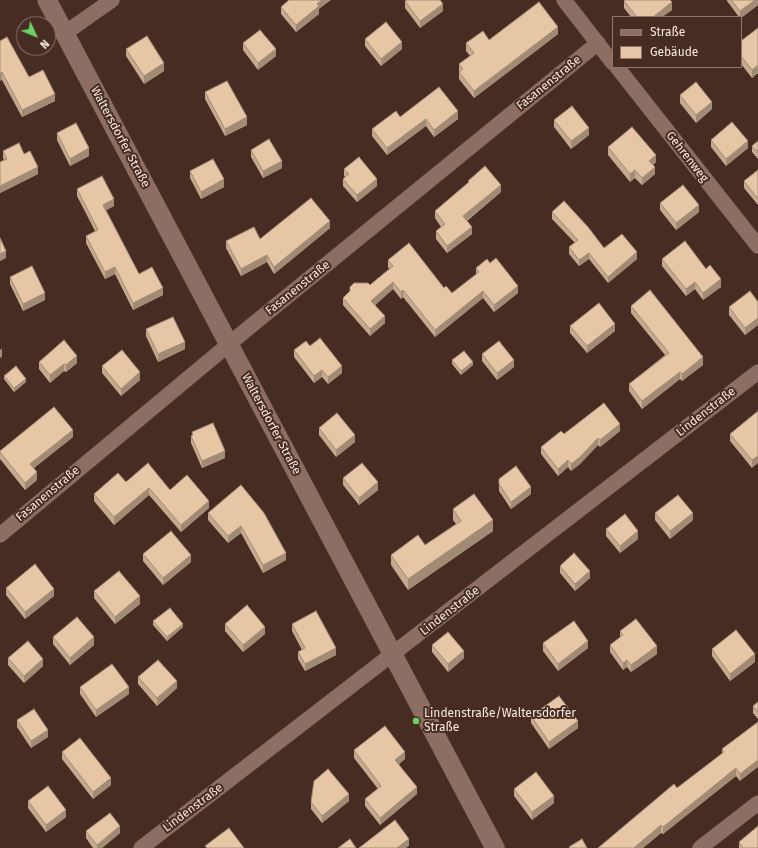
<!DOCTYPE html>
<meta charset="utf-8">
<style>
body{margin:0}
#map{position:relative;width:758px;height:848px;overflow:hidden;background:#462c22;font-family:"Fira Sans",sans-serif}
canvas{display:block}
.legend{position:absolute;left:612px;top:16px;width:130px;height:52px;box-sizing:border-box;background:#462c22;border:1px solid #8e776f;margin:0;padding:5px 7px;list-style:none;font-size:12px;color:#fae8e2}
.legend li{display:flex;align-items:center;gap:8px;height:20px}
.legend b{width:20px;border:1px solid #8e776f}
.north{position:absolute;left:16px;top:16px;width:40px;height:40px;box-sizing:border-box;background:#462c22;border:1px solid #8e776f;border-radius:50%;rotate:134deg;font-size:11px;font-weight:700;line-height:16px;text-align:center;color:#fae8e2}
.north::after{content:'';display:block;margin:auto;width:14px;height:18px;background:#69d364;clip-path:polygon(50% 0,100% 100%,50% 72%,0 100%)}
</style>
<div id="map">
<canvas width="758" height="848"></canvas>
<ul class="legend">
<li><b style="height:5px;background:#8c6e63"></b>Straße</li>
<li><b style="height:11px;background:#e6c6a5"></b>Gebäude</li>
</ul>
<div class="north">N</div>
</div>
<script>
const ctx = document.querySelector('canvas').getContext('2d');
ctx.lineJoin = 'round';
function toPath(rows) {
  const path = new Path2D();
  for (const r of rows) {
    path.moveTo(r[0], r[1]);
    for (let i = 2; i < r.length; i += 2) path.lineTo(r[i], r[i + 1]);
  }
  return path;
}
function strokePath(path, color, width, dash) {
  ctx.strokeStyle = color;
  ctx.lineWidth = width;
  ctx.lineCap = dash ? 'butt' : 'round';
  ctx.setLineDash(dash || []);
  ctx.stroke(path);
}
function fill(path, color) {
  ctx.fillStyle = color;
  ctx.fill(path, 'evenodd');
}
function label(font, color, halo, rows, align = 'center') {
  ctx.font = font + ' "Fira Sans",sans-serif';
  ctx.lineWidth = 4;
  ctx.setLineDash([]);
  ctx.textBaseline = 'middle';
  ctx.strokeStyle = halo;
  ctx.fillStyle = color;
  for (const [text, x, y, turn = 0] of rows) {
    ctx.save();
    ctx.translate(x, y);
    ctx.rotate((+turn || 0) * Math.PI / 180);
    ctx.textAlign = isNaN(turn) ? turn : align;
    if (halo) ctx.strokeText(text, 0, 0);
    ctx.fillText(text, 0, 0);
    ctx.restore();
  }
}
const minor = toPath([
 [564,0,613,63],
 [65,33,112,0],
 [617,67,758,246],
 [0,535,246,330,598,43],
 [141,848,758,372],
 [700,848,758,803]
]);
const tertiary = toPath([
 [47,0,495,848]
]);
strokePath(minor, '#5d473f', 16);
strokePath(tertiary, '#5d473f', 20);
strokePath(minor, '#8c6e63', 15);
strokePath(tertiary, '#8c6e63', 19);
fill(toPath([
 [727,0,758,0,758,5,741,18,741,17,739,17,727,1],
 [405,1,443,11,420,28,405,8],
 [624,1,672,10,662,17,631,17,624,8],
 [281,7,319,9,319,14,296,32,281,14],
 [758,28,758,73,752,78,741,64,741,41],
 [558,34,474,98,459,79,459,64,470,56,466,51,466,43,489,40],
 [365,39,402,49,381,66,365,46],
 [0,41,29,77,55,101,22,117,2,80],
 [243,43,276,56,258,70,243,50],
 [126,49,164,71,144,84,126,56],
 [205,92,247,125,225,136,205,99],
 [680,95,712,109,696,123,680,103],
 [400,117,458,119,434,137,426,126,387,155,372,136,372,129],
 [554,120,589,135,571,149,554,127],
 [57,133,89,156,70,166,57,140],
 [711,140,748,148,726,166,711,147],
 [758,141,758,159,752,152,752,146],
 [608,147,656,162,653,165,655,174,642,185,635,178,630,182,608,155],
 [251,150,282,168,263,178,251,157],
 [3,151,24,154,38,174,0,193,0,162,4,160,3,158],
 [344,169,377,186,357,202,343,186,343,179,345,177,344,176],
 [758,170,758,205,744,188,744,181],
 [190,171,224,187,201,199,190,178],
 [468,181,501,192,467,221,472,234,447,253,436,239,436,231,441,227,435,218,435,211,468,183],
 [77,189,114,206,106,210,139,274,163,295,133,310,115,274,105,279,86,243,86,236,95,231,77,196],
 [660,203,699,212,676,230,660,210],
 [552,212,604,248,637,259,608,283,589,259,579,266,569,254,569,247,575,243,552,219],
 [330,228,274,274,267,262,241,276,226,248,226,241,260,239],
 [662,259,706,269,721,287,703,300,695,289,686,296,662,266],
 [388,260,444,288,452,293,476,275,476,268,518,293,494,312,483,298,435,337,403,297,401,299,393,289,375,305,385,323,370,336,343,305,343,298,370,285,389,269,388,267],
 [10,277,45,300,23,311,10,284],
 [758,302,758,325,745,335,729,315,729,307],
 [631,306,703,365,682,381,680,379,642,409,629,391,629,384,665,355,631,313],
 [570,326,615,331,587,353,570,333],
 [146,329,185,349,158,362,146,336],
 [310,346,342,373,328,384,322,377,314,383,294,357,294,350],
 [482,354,514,367,497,380,482,361],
 [452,360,473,365,461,375,452,364],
 [39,362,77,363,66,372,64,371,50,383,39,369],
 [102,366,140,380,121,396,102,373],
 [4,376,26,382,14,392,4,379],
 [758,411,752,468,730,441,730,434],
 [319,428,355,442,336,457,319,435],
 [620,431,600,447,598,445,580,464,571,471,568,467,558,476,541,454,541,447,564,434],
 [192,432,225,458,202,468,191,443,191,436,192,435],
 [73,437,34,468,37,480,25,490,0,459,0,451],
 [343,478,378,490,359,505,343,485],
 [499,479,531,494,511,509,499,491],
 [126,482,170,490,209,508,181,532,149,495,114,525,94,501,94,494],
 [241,485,286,560,263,573,241,533,228,543,208,520,208,513],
 [453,509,493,531,408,590,391,565,391,555,425,545,456,524,453,520],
 [655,513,693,520,670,539,655,520],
 [606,529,638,539,620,553,606,536],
 [143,554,191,562,163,585,143,561],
 [560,566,590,578,575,591,560,573],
 [6,588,54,596,25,619,6,595],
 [94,591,140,604,115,624,94,598],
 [153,621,183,627,167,641,153,625],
 [225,624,265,634,243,652,225,631],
 [292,624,336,655,305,671,298,659,298,652,302,650,292,631],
 [620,631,657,654,631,672,627,667,623,670,610,652,610,645,620,638],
 [53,637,94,645,70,665,53,644],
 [543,643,588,648,558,671,543,651],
 [432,645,464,658,448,672,432,652],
 [712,649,755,662,730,681,712,656],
 [8,658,43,666,24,683,8,665],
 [138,677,177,688,157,706,138,684],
 [80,687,129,694,96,717,80,694],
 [758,702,758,719,753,713,753,706],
 [531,716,578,728,549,749,531,723],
 [17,720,48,737,31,748,17,727],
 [758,722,740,781,736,776,663,834,661,833,643,848,677,788,722,754,722,749],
 [354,750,405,759,399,764,417,794,380,825,365,806,365,799,378,789,354,758],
 [62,752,111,785,93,799,62,759],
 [514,789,554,803,532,820,514,796],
 [28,801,66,817,46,832,28,808],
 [349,801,322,823,311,809,311,802],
 [86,831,120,833,102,848,93,848,86,838],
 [739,842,758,848,739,848]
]), '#c6aa8e');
fill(toPath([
 [322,0,331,0,319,9,319,14,296,32,296,25,317,4],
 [755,0,758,0,758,5,741,18,741,17,740,17,740,11],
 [672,2,672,10,662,17,653,17],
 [443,4,443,11,420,28,420,21],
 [558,27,558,34,474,98,474,91],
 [402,42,402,49,381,66,381,59],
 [276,49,276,56,258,70,258,63],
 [164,63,164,71,144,84,144,76],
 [758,65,758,73,752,78,752,70],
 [2,72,2,80,0,81,0,74],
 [55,94,55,101,22,117,22,110],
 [712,102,712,109,696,123,696,115],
 [458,111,458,119,434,137,434,130],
 [247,117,247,125,225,136,225,129],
 [426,119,426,126,387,155,387,148],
 [589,128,589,135,571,149,571,141],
 [748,141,748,148,726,166,726,159],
 [89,148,89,156,70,166,70,159],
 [656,155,656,162,649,168,649,161],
 [282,161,282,168,263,178,263,171],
 [38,167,38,174,0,193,0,186],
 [655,167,655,174,642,185,642,178],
 [635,170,635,178,630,182,630,174],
 [224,179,224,187,201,199,201,192],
 [377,179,377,186,357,202,357,195],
 [501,185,501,192,463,223,463,216],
 [114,199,114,206,103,212,103,205],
 [699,205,699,212,676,230,676,223],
 [330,221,330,228,274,274,274,267],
 [472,227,472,234,447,253,447,246],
 [6,251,6,258,0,261,0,254],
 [637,252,637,259,608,283,608,277],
 [589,253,589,259,579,266,579,260],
 [267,255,267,262,241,276,241,269],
 [115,267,115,274,105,279,105,272],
 [721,279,721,287,703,300,703,293],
 [393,282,393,289,371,309,371,301],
 [695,282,695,289,686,296,686,289],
 [518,286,518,293,494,312,494,305],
 [163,288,163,295,133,310,133,303],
 [403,290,403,297,401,299,401,292],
 [483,291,483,298,435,337,435,330],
 [45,293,45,300,23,311,23,304],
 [385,316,385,323,370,336,370,329],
 [758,318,758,325,745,335,745,328],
 [615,324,615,331,587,353,587,346],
 [185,342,185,349,158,362,158,354],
 [2,348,2,357,0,358,0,350],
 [77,356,77,363,66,372,66,365],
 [703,357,703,365,682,381,682,374],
 [514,360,514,367,497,380,497,373],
 [473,362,473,365,461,375,461,371],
 [64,364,64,371,50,383,50,375],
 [342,366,342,373,328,384,328,377],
 [322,370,322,377,314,383,314,376],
 [140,372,140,380,121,396,121,389],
 [680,372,680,379,642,409,642,401],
 [26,379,26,382,14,392,14,388],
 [620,424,620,431,600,447,600,440],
 [73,430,73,437,30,471,30,464],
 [355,435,355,442,336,457,336,450],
 [598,438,598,445,580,464,571,471,571,464],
 [225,451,225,458,202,468,202,461],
 [758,456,758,463,752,468,752,460],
 [568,460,568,467,558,476,558,469],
 [37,472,37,480,25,490,25,483],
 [378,482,378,490,359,505,359,498],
 [531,487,531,494,511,509,511,502],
 [149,488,149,495,114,525,114,517],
 [209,501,209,508,181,532,181,525],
 [693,513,693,520,670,539,670,531],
 [493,520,493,531,408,590,408,579],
 [241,526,241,533,228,543,228,536],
 [638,531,638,539,620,553,620,546],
 [286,553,286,560,263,573,263,565],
 [191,555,191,562,163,585,163,578],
 [590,571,590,578,575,591,575,584],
 [54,589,54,596,25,619,25,612],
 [140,596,140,604,115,624,115,617],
 [183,624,183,627,167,641,167,637],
 [265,627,265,634,243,652,243,645],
 [94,637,94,645,70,665,70,658],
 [588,641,588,648,558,671,558,664],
 [657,646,657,654,631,672,631,665],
 [336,648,336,655,305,671,305,664],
 [464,651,464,658,448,672,448,664],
 [755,654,755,662,730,681,730,674],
 [43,659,43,666,24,683,24,676],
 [627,660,627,667,623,670,623,663],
 [177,681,177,688,157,706,157,698],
 [129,687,129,694,96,717,96,710],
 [578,721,578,728,549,749,549,742],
 [48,730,48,737,31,748,31,741],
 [405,752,405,759,395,767,395,760],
 [758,760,758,767,740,781,740,774],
 [736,768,736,776,663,834,663,827],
 [111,778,111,785,93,799,93,792],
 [417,787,417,794,380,825,380,818],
 [349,794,349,801,322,823,322,816],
 [554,796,554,803,532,820,532,812],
 [66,810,66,817,46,832,46,825],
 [661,825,661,833,643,848,634,848],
 [120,826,120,833,102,848,97,848,97,845],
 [409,839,409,846,406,848,397,848]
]), '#a18b74');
const building = toPath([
 [289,0,322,0,317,4,319,6,296,25,281,7,289,0],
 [407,0,440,0,443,4,420,21,405,1,407,0],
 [625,0,670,0,672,2,653,17,637,17,624,1,625,0],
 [731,0,755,0,740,11,731,0],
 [539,2,558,27,474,91,459,72,463,69,459,64,474,53,466,43,483,31,489,40,539,2],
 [386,22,402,42,381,59,365,39,386,22],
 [758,28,758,65,752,70,741,56,741,41,758,28],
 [260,30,276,49,258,63,243,43,260,30],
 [147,36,164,63,144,76,126,49,147,36],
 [7,37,29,77,43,70,55,94,22,110,2,72,0,74,0,41,7,37],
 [227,81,247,117,225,129,205,92,227,81],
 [696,82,712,102,696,115,680,95,696,82],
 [439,87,458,111,434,130,426,119,387,148,372,129,396,111,400,117,439,87],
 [572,106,589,128,571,141,554,120,572,106],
 [732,122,748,141,726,159,711,140,732,122],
 [76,123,89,148,70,159,57,133,76,123],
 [632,127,656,155,649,161,655,167,642,178,635,170,630,174,608,147,632,127],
 [269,139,282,161,263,171,251,150,269,139],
 [758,141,758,152,752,146,758,141],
 [19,143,24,154,30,151,38,167,0,186,0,162,7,159,3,151,19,143],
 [359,157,377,179,357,195,343,179,349,174,344,169,359,157],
 [213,159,224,179,201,192,190,171,213,159],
 [485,166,501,185,463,216,472,227,447,246,436,231,445,224,435,211,469,182,468,181,485,166],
 [758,170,758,199,744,181,758,170],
 [102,176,114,199,103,205,139,274,152,267,163,288,133,303,115,267,105,272,86,236,98,230,77,189,102,176],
 [683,185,699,205,676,223,660,203,683,185],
 [311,198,330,221,274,267,267,255,241,269,226,241,254,227,260,239,311,198],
 [564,201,588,227,604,248,622,234,637,252,608,277,589,253,579,260,569,247,578,240,552,212,564,201],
 [0,238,6,251,0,254,0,238],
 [685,241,706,269,710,265,721,279,703,293,695,282,686,289,662,259,685,241],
 [409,243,444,288,446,286,452,293,479,272,476,268,487,259,490,263,496,258,518,286,494,305,483,291,435,330,403,290,401,292,393,282,371,301,385,316,370,329,343,298,350,291,350,287,354,283,368,283,370,285,393,266,388,260,409,243],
 [32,266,45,293,23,304,10,277,32,266],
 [650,290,703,357,682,374,680,372,642,401,629,384,669,353,631,306,650,290],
 [750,291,758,302,758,318,745,328,729,307,750,291],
 [599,303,615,324,587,346,570,326,599,303],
 [173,317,185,342,158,354,146,329,173,317],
 [320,338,342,366,328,377,322,370,314,376,294,350,306,341,310,346,320,338],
 [64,340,77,356,66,365,64,364,50,375,39,362,64,340],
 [499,341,514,360,497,373,482,354,499,341],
 [122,350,140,372,121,389,102,366,122,350],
 [464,351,473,362,461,371,452,360,464,351],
 [16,366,26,379,14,388,4,376,16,366],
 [604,403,620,424,600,440,598,438,580,457,571,464,568,460,558,469,541,447,561,431,564,434,604,403],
 [54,407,73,430,30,464,37,472,25,483,0,452,0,451,54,407],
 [758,411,758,456,752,460,730,434,758,411],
 [337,413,355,435,336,450,319,428,337,413],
 [213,423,225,451,202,461,191,436,193,435,192,432,213,423],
 [148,463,170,490,187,475,209,501,181,525,149,488,114,517,94,494,118,473,126,482,148,463],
 [362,463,378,482,359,498,343,478,362,463],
 [516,466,531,487,511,502,499,484,499,479,516,466],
 [241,485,264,513,286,553,263,565,241,526,228,536,208,513,241,485],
 [474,494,493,520,408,579,391,555,418,535,425,545,461,521,453,509,474,494],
 [678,495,693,513,670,531,655,513,678,495],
 [625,514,638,531,620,546,606,529,625,514],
 [171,531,191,555,163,578,143,554,171,531],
 [574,553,590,571,575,584,560,566,574,553],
 [35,564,54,589,25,612,6,588,35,564],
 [119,571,140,596,115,617,94,591,119,571],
 [247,605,265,627,243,645,225,624,247,605],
 [170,608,183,624,167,637,153,621,170,608],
 [316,611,336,648,305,664,298,652,305,648,292,624,316,611],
 [77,617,94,637,70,658,53,637,77,617],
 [636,619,657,646,631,665,627,660,623,663,610,645,623,635,620,631,636,619],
 [574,621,588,641,558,664,543,643,574,621],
 [736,630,755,654,730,674,712,649,736,630],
 [448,632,464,651,448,664,432,645,448,632],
 [28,641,43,659,24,676,8,658,28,641],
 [158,660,177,681,157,698,138,677,158,660],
 [112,664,129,687,96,710,80,687,112,664],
 [559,696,578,721,549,742,531,716,559,696],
 [758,702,758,712,753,706,758,702],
 [34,709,48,730,31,741,17,720,34,709],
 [758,722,758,760,740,774,736,768,663,827,661,825,634,848,598,848,674,784,677,788,724,752,722,749,758,722],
 [385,726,405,752,395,760,417,787,380,818,365,799,381,786,354,750,385,726],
 [80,738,111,778,93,792,62,752,80,738],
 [328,769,349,794,322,816,311,802,314,781,328,769],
 [536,772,554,796,532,812,514,789,536,772],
 [48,786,66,810,46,825,28,801,48,786],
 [110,813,120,826,97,845,86,831,110,813],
 [395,820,409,839,397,848,359,848,395,820],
 [758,826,758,848,743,848,739,842,758,826],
 [229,828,244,848,207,848,205,846,229,828],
 [350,839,356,848,338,848,350,839],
 [582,839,587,848,570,848,569,847,582,839]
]);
fill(building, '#e6c6a5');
strokePath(building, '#a18b74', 1);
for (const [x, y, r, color] of [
 [416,721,4,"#69d364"]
]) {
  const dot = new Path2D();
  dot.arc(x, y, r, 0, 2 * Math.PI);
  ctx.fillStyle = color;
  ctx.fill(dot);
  strokePath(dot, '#462c22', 1.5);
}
label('12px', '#fae8e2', '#462c22', [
 ["Fasanenstraße",549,83,-39],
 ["Waltersdorfer Straße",120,137,62],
 ["Gehrenweg",687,157,52],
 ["Fasanenstraße",298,288,-39],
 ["Lindenstraße",706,412,-38],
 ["Waltersdorfer Straße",271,424,62],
 ["Fasanenstraße",48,494,-40],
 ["Lindenstraße",450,611,-38],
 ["Lindenstraße",193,808,-37]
]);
label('12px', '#fae8e2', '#462c22', [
 ["Lindenstraße/Waltersdorfer",424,714],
 ["Straße",424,728]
], 'left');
</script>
